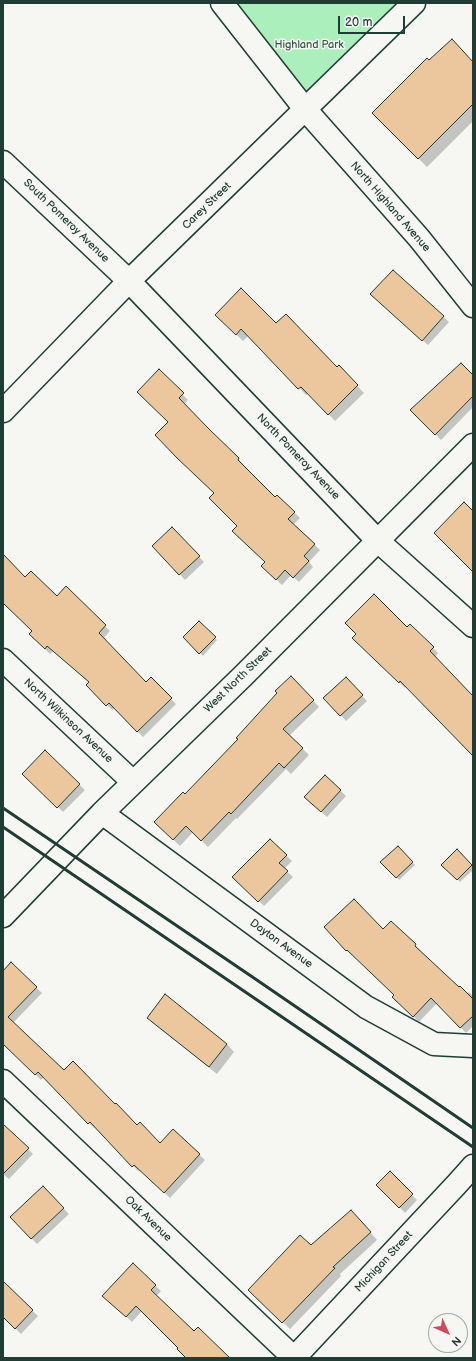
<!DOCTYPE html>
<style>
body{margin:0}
#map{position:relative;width:476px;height:1361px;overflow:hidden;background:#f6f6f2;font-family:"Balsamiq Sans",sans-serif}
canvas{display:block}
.frame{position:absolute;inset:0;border:4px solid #1f3d34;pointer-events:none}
.north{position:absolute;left:428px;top:1313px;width:40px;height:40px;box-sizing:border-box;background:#f6f6f2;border:1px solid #a0aca6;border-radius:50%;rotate:135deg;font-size:11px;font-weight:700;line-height:16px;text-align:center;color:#1f3d34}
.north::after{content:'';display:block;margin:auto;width:14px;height:18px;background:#d1495b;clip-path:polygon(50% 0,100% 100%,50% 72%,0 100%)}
.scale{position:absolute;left:338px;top:16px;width:67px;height:18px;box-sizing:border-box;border:2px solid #1f3d34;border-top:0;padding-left:5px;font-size:12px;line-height:14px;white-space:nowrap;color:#1f3d34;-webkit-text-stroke:3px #f6f6f2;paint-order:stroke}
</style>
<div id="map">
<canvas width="476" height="1361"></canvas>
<div class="frame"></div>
<div class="north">N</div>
<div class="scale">20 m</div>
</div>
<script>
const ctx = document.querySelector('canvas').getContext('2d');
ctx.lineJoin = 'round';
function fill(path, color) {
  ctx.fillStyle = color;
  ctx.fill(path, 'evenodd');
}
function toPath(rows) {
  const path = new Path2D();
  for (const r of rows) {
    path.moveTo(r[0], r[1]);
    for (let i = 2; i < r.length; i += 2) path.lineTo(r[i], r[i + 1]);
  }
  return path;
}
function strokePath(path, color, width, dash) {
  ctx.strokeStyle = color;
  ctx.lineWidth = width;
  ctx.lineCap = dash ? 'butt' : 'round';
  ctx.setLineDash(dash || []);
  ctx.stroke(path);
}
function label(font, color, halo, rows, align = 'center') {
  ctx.font = font + ' "Balsamiq Sans",sans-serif';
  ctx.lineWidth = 3;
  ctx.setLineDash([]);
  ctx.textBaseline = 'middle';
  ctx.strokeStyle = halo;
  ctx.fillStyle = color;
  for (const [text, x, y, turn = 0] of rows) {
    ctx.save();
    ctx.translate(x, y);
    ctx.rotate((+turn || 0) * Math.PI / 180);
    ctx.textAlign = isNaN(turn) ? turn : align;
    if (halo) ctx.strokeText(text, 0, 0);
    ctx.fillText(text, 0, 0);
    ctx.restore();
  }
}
fill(toPath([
 [222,3,414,3,305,109]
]), '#abf0bc');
fill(toPath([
 [429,62,473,63,473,121,427,167,373,113],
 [393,271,449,322,428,345,377,299],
 [217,315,276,324,337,369,339,367,364,393,335,421,308,393,306,395,249,335,243,341],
 [159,371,188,400,184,404,212,433,244,465,243,466,275,499,277,496,300,518,293,525,320,550,309,562,313,567,299,582,291,575,282,585,262,566,266,562,238,526,170,422],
 [473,376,473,407,441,440,412,410],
 [172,529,204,562,185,580,154,546],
 [3,555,25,578,57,597,66,588,110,631,103,639,146,684,151,679,176,704,143,737,115,708,112,710,87,685,90,683,53,651,50,654,35,639,33,631,3,602],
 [199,622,217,640,203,656,184,637],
 [410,625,438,653,435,657,473,696,473,754,406,686,405,688,354,638,407,628],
 [346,679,367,701,346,721,325,698],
 [298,683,319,707,289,736,309,755,291,774,286,769,237,819,236,818,208,847,193,832,180,846,155,822,185,795,239,739],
 [45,751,85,790,63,812,24,774],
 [325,776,346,796,327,817,311,802],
 [270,840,292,861,284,869,293,877,264,906,234,877],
 [397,847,415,865,399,880,382,862],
 [457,851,473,867,473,870,460,882,443,865],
 [391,922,421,951,420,952,466,994,469,992,473,996,473,1026,466,1033,437,1003,419,1022,394,997,395,995,353,954,352,955,346,950,383,931],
 [11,964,42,993,13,1023,64,1071,160,1144,173,1131,205,1160,170,1198,140,1170,138,1171,96,1127,94,1128,44,1077,41,1080,3,1043,3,972],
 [148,1018,227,1044,234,1052,217,1074,156,1025],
 [10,1132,33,1154,9,1179,3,1174,3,1139],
 [390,1173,417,1200,405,1213,378,1185],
 [43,1187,69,1214,37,1244,11,1217],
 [358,1218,377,1240,340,1274,341,1276,290,1329,249,1290,311,1247],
 [133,1265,161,1291,156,1296,194,1333,228,1358,187,1358,180,1348,142,1311,132,1322,109,1301],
 [5,1285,38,1316,21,1334,3,1316,3,1287]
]), '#0003');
const building = toPath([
 [452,39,473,62,473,104,418,159,372,113,427,58,429,60,452,39],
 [393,270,444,316,422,341,370,294,393,270],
 [241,288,276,323,286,314,337,367,339,365,358,385,328,415,301,387,298,389,241,329,236,335,215,315,241,288],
 [461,363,473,375,473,396,435,435,410,410,461,363],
 [159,369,184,393,179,398,209,429,239,458,238,460,275,497,277,495,295,512,288,519,315,544,304,556,309,561,293,578,285,570,276,580,261,566,265,562,232,531,237,526,209,498,214,493,177,458,155,435,168,422,137,392,159,369],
 [464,502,473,511,473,572,434,533,464,502],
 [172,527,200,556,179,575,152,546,172,527],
 [3,554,25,577,31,571,57,596,66,586,106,625,99,633,146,682,151,677,172,698,137,732,109,703,106,706,86,685,89,682,47,646,45,649,29,634,32,631,3,603,3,554],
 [374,594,407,627,410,624,434,647,430,651,473,696,473,756,400,681,399,683,352,638,356,634,345,623,374,594],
 [199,621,216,637,199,654,183,637,199,621],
 [291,676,314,700,283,729,303,748,284,768,279,763,231,814,229,812,201,841,186,826,173,840,154,822,183,792,185,794,238,739,236,738,277,693,275,691,291,676],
 [346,677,363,695,340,716,323,698,346,677],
 [45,750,80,784,57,808,22,774,45,750],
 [325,775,341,790,321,812,304,797,325,775],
 [270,839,287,855,279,863,288,871,258,902,232,877,270,839],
 [398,846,413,862,396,878,380,862,398,846],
 [457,849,472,865,457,880,441,865,457,849],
 [354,899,383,929,391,921,416,944,415,946,459,987,460,986,473,999,473,1016,460,1028,431,998,413,1017,392,997,394,995,347,950,346,951,324,927,354,899],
 [11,962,37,987,8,1017,64,1070,73,1061,115,1104,116,1103,137,1125,140,1122,160,1143,173,1129,200,1154,164,1193,134,1165,132,1167,90,1122,88,1124,38,1072,35,1075,3,1044,3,971,11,962],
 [165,994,227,1044,209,1067,147,1018,165,994],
 [3,1124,29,1148,3,1174,3,1124],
 [390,1171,413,1194,399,1208,376,1185,390,1171],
 [43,1186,64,1208,31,1239,10,1217,43,1186],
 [351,1210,371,1232,333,1267,335,1268,282,1323,248,1290,300,1235,311,1245,351,1210],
 [133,1263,156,1285,151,1290,194,1331,198,1327,230,1358,186,1358,177,1349,178,1348,136,1306,126,1317,102,1296,133,1263],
 [3,1281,33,1310,15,1329,3,1317,3,1281]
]);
fill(building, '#ecc69c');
strokePath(building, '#1f3d34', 1);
const minor = toPath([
 [222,3,305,109,419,238,473,306],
 [3,162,129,281,378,541,473,626],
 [3,411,129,281,414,3],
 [3,660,133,782],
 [102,813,366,1007,434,1044,473,1046],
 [3,916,102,813,244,675,473,445],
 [3,1081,294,1358],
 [294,1358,456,1185,473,1166]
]);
strokePath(minor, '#1f3d34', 25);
strokePath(minor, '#f6f6f2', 22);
strokePath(toPath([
 [3,808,251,976,473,1128],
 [3,827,473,1147]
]), '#1f3d34', 3);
label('11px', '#345848', '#f6f6f2', [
 ["Highland Park",309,45]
]);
label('11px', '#1f3d34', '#f6f6f2', [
 ["Carey Street",207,206,-44],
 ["North Highland Avenue",390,207,49],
 ["South Pomeroy Avenue",66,221,44],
 ["North Pomeroy Avenue",298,457,46],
 ["West North Street",238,680,-44],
 ["North Wilkinson Avenue",68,721,43],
 ["Dayton Avenue",281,944,36],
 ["Oak Avenue",148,1219,44],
 ["Michigan Street",384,1262,-47]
]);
</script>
